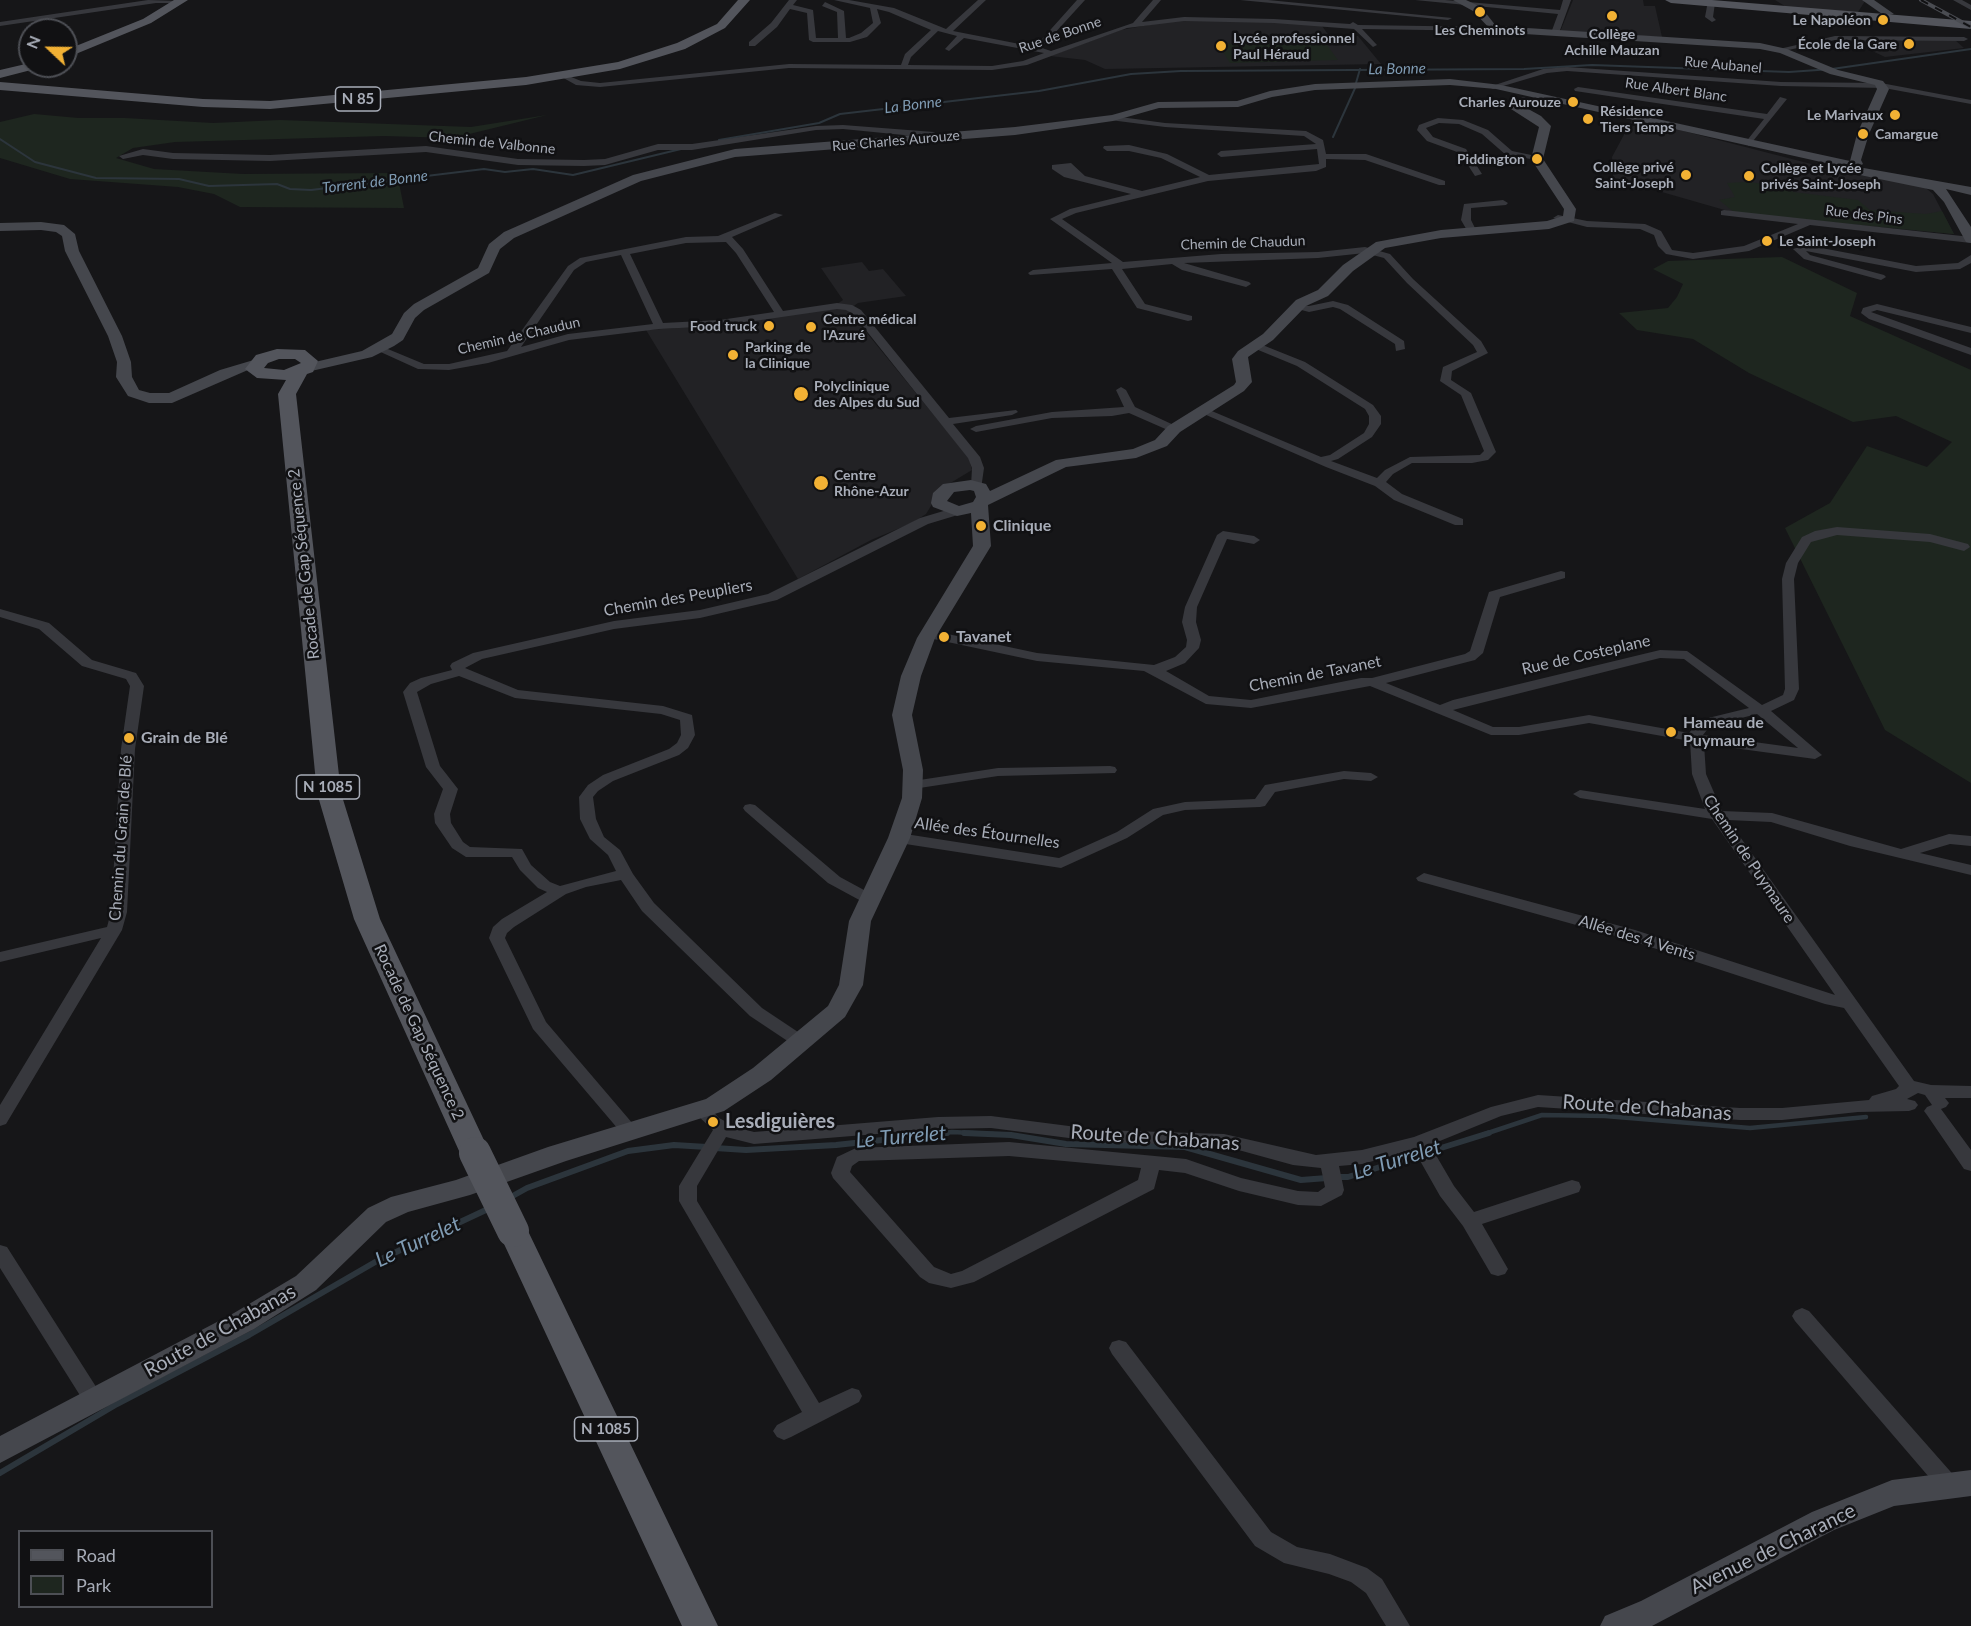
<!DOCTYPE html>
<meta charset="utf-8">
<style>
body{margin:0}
#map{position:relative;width:1971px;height:1626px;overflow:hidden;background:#161618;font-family:Lato,sans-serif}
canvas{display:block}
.legend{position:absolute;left:18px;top:1530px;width:195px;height:78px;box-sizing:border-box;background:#111113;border:2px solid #4d4f55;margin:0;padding:8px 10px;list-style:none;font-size:18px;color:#a8adb8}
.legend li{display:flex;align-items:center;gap:12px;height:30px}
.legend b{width:30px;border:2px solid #4d4f55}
.north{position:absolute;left:18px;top:18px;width:60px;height:60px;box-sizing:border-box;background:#111113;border:2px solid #4d4f55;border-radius:50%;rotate:292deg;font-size:16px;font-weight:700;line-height:24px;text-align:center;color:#a8adb8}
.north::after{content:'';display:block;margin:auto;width:21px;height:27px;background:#f2b134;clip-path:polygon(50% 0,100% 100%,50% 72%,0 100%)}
</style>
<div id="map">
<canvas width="1971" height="1626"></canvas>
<ul class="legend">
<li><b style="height:8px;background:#53555c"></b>Road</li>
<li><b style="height:16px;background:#1e261f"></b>Park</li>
</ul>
<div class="north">N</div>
</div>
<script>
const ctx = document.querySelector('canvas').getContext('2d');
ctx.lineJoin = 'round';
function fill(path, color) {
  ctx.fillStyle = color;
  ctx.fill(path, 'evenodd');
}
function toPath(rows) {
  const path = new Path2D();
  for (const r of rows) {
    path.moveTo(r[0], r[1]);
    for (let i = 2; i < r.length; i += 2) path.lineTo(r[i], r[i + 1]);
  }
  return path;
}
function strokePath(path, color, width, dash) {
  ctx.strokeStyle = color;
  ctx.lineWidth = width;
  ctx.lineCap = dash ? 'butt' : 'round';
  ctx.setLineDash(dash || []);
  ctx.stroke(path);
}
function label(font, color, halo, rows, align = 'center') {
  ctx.font = font + ' Lato,sans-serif';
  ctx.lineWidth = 5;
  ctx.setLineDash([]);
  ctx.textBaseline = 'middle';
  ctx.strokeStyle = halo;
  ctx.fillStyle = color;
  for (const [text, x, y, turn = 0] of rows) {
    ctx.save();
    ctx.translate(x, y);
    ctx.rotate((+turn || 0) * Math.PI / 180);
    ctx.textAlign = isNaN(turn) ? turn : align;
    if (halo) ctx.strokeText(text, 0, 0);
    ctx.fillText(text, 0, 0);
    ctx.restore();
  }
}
fill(toPath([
 [1573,0,1643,0,1644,6,1655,6,1662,37,1560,32],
 [1775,0,1864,0,1865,1,1858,12,1788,8],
 [1170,21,1278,21,1322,26,1330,37,1358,36,1381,64,1105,69,1085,60,1050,56,1121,30],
 [1847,39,1955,40,1964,48,1885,57],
 [1633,118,1850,174,1921,184,1933,194,1954,234,1735,213,1613,178,1612,157],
 [862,262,869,271,883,269,906,296,858,303,848,310,969,458,972,470,942,488,926,514,912,523,871,540,798,579,646,330,727,325,831,308,843,300,821,268]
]), '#222225');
fill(toPath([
 [1324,41,1338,60,1230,63,1218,44],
 [34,114,78,118,125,118,213,123,280,120,471,127,547,115,453,138,384,136,175,142,133,148,116,158,154,169,243,174,397,173,404,208,240,207,214,194,178,187,70,179,0,158,0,122],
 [1746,182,1788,186,1793,192,1858,200,1870,210,1926,214,1942,211,1954,234,1735,213,1719,200,1735,197,1727,183],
 [1782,257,1857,293,1850,316,1971,370,1971,783,1885,730,1785,528,1830,503,1867,446,1927,467,1952,442,1896,416,1853,422,1749,373,1693,339,1637,330,1619,313,1668,308,1677,297,1683,284,1653,269,1668,261]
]), '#1e261f');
strokePath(toPath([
 [1356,83,1360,69],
 [1333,137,1356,86],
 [0,139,35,162,96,178,179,179,209,186,277,184,290,189,311,190,484,169,505,172,533,169,573,175,681,149],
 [719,140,819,123,840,114,1039,91,1131,74,1181,71,1524,69,1592,65,1789,72,1832,69,1971,49]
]), '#2c353c', 2);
strokePath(toPath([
 [933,1134,952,1132,994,1134],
 [1485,1134,1542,1115,1605,1116,1750,1128,1866,1117]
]), '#2c353c', 4.5);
strokePath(toPath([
 [964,1133,1011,1135,1066,1144,1185,1147,1301,1180,1327,1178],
 [715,1148,746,1150,836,1145,947,1133],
 [1335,1177,1348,1177,1489,1133],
 [509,1198,527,1188,628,1151,674,1145,707,1147],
 [0,1473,117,1404,249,1335,377,1261,488,1209]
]), '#2c353c', 6);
fill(toPath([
 [148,0,179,1,167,12,163,10,169,3,156,3,0,26,0,22,148,0],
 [789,0,797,0,793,5,813,10,816,38,838,38,837,12,822,6,825,2,844,11,846,38,849,38,861,33,873,23,870,8,834,0,849,0,894,8,946,29,978,0,986,0,953,31,1035,47,1077,0,1085,0,1043,46,1042,48,1051,51,1133,23,1153,0,1161,0,1142,22,1184,17,1274,19,1350,24,1353,22,1358,25,1493,27,1497,29,1493,31,1362,29,1377,45,1373,47,1354,29,1274,23,1184,21,1127,28,1027,65,992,70,789,68,600,87,576,85,560,76,564,74,581,81,600,83,789,64,901,65,905,54,931,30,889,12,877,9,881,23,867,37,850,42,813,42,809,40,807,13,790,9,777,27,755,46,749,46,749,42,771,23,789,0],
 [938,31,957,36,945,49,949,51,964,38,1044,53,1023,61,992,66,908,65,911,57,938,31],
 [1240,0,1268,0,1452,18,1448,20,1240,0],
 [1415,0,1445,0,1560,10,1563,0,1571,0,1559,33,1555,35,1551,33,1558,14,1415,0],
 [1953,0,1962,0,1971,5,1971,10,1953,0],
 [1708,1,1715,3,1713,17,1716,20,1712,22,1705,17,1708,1],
 [1835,36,1964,37,1968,39,1964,41,1835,40,1779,52,1775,50,1835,36],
 [1567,67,1781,82,1881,83,1971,100,1971,104,1884,88,1781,86,1567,71,1547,73,1493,89,1489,87,1543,69,1567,67],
 [1578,87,1767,114,1780,97,1787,99,1749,146,1745,143,1764,119,1575,91,1574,89,1578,87],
 [1524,97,1528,99,1527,101,1515,103,1511,101,1524,97],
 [1113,116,1165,123,1306,131,1323,140,1326,154,1366,154,1445,181,1445,185,1439,185,1365,160,1326,159,1326,167,1316,171,1208,181,1076,213,1062,219,1123,262,1221,254,1318,252,1365,247,1390,254,1413,279,1481,341,1488,353,1452,371,1451,380,1471,393,1496,452,1488,460,1472,463,1412,463,1393,474,1386,482,1402,494,1463,519,1463,525,1455,525,1394,500,1375,486,1326,467,1197,411,1203,408,1207,409,1321,457,1330,455,1364,433,1369,424,1369,416,1365,409,1297,366,1251,347,1250,345,1255,342,1305,362,1373,405,1381,416,1381,424,1372,437,1338,459,1331,461,1377,478,1385,470,1410,457,1480,455,1484,451,1461,395,1440,381,1443,367,1477,352,1473,345,1407,283,1384,258,1365,253,1318,258,1184,263,1249,282,1251,284,1246,287,1182,270,1172,264,1122,269,1145,304,1192,316,1192,320,1188,321,1137,308,1112,269,1030,275,1028,273,1033,270,1112,263,1050,219,1070,209,1131,194,1064,177,1052,169,1052,165,1071,163,1085,176,1142,191,1200,177,1161,158,1129,151,1107,151,1103,148,1104,146,1129,145,1167,154,1209,175,1319,164,1317,149,1221,157,1217,154,1221,151,1316,144,1304,136,1165,127,1110,120,1110,116,1113,116],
 [1438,118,1463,120,1488,130,1512,151,1541,157,1537,160,1506,155,1482,134,1459,124,1439,123,1426,128,1433,137,1466,149,1482,174,1475,176,1460,153,1427,141,1417,130,1419,125,1438,118],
 [843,125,934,132,938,135,934,138,843,129,816,130,692,150,658,150,605,165,584,166,518,165,426,152,270,161,173,159,143,155,123,159,119,156,143,149,173,153,270,155,426,146,518,159,584,160,605,159,658,144,692,144,816,126,843,125],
 [1503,200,1508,203,1506,205,1471,208,1471,220,1476,230,1468,232,1461,220,1464,204,1503,200],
 [1724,210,1971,237,1971,243,1810,225,1749,251,1693,259,1666,254,1658,246,1654,235,1640,229,1587,227,1553,218,1558,215,1587,221,1645,224,1661,231,1672,250,1693,253,1744,246,1798,224,1721,215,1721,211,1724,210],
 [775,213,783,215,732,237,743,249,783,311,837,303,852,305,861,310,949,418,1016,410,1018,412,1012,415,953,424,980,457,984,468,981,489,973,489,971,486,972,468,968,458,853,314,846,310,837,309,720,326,659,329,569,340,488,363,449,370,418,369,374,349,383,347,424,364,449,364,507,351,568,266,580,258,686,237,718,236,775,213],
 [726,242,736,253,774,312,720,320,663,323,630,254,686,243,726,242],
 [621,255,653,324,568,334,521,347,574,270,586,262,621,255],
 [1806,245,1916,266,1958,263,1971,255,1971,263,1960,269,1916,272,1806,251,1810,255,1884,275,1886,277,1881,280,1804,259,1793,249,1806,245],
 [1333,301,1348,305,1404,341,1405,349,1396,351,1395,344,1340,309,1333,307,1309,312,1290,307,1295,304,1309,306,1333,301],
 [1877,304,1971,327,1971,333,1877,310,1871,312,1971,348,1971,355,1869,319,1861,313,1863,308,1877,304],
 [1121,387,1126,390,1135,407,1178,427,1178,431,1170,431,1129,413,1112,416,1052,418,976,432,970,429,976,426,1052,412,1124,407,1116,390,1121,387],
 [957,507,963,511,961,514,928,524,777,600,700,618,614,629,482,659,465,668,518,690,663,706,692,715,695,735,688,748,679,755,613,781,598,791,593,797,596,819,604,837,620,850,633,874,654,903,762,1008,807,1038,810,1042,807,1046,801,1048,795,1046,750,1016,642,911,621,880,586,887,566,894,514,927,507,933,505,938,546,1022,639,1131,636,1136,630,1137,624,1136,533,1029,489,938,493,927,502,919,547,892,538,888,520,870,512,857,466,857,452,848,435,823,434,814,443,789,426,767,403,692,410,683,421,678,452,670,450,666,452,663,473,653,614,621,700,610,768,594,920,518,957,507],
 [459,676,515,698,661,714,680,720,681,735,677,743,669,749,603,775,588,785,579,797,580,819,590,839,608,855,616,871,560,886,550,882,531,865,522,849,470,847,463,842,451,823,450,814,458,789,440,766,417,692,431,684,459,676],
 [1837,527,1930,534,1968,544,1970,547,1964,551,1930,542,1837,535,1811,542,1798,563,1794,579,1799,689,1794,700,1771,711,1822,755,1815,759,1704,744,1706,774,1722,811,1772,813,1901,849,1949,834,1971,836,1971,846,1950,844,1920,853,1971,865,1971,875,1850,846,1771,822,1728,820,1914,1081,1931,1085,1971,1086,1971,1098,1945,1098,1949,1103,1946,1107,1941,1109,1971,1150,1971,1171,1964,1169,1927,1115,1924,1111,1927,1107,1932,1105,1925,1095,1918,1093,1907,1099,1915,1101,1918,1105,1915,1109,1909,1111,1858,1112,1782,1120,1740,1120,1538,1107,1501,1116,1430,1145,1454,1186,1474,1212,1572,1180,1579,1182,1581,1187,1579,1192,1482,1224,1508,1269,1505,1274,1498,1276,1491,1274,1463,1226,1440,1196,1414,1150,1362,1164,1339,1166,1344,1190,1342,1195,1321,1206,1298,1205,1239,1191,1185,1173,1159,1170,1154,1189,974,1282,951,1288,929,1283,920,1277,833,1178,831,1173,837,1157,856,1148,1009,1142,1186,1159,1241,1178,1298,1191,1318,1192,1325,1187,1321,1168,1293,1165,1224,1146,1100,1142,991,1128,938,1129,754,1144,726,1137,697,1186,697,1201,819,1403,852,1388,859,1390,862,1396,859,1402,791,1437,784,1440,777,1437,773,1431,777,1425,802,1412,679,1201,679,1186,713,1130,696,1114,693,1110,696,1106,708,1106,719,1118,736,1127,754,1132,938,1117,991,1116,1100,1130,1224,1134,1316,1155,1362,1150,1414,1137,1491,1107,1538,1095,1740,1108,1782,1108,1869,1100,1872,1096,1896,1089,1899,1086,1844,1008,1825,1004,1623,938,1418,881,1416,878,1424,873,1635,930,1835,995,1712,819,1580,798,1573,794,1580,790,1705,809,1692,774,1690,741,1589,723,1519,735,1491,735,1370,686,1251,708,1206,704,1144,671,1037,661,924,637,922,634,924,631,929,630,1037,653,1154,665,1175,657,1186,647,1187,640,1182,622,1185,607,1217,535,1223,531,1254,536,1260,540,1254,544,1227,539,1197,607,1196,622,1201,640,1199,648,1185,663,1166,671,1209,696,1251,700,1361,678,1372,678,1465,654,1470,651,1489,592,1561,571,1565,572,1565,578,1500,597,1483,653,1475,660,1386,683,1440,705,1453,700,1660,650,1687,651,1762,705,1783,695,1785,689,1782,579,1786,563,1802,537,1815,531,1837,527],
 [1660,658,1684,659,1749,708,1700,720,1689,733,1589,715,1519,727,1493,727,1453,710,1660,658],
 [1757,714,1798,748,1703,735,1710,726,1757,714],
 [1009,1156,1141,1168,1138,1180,962,1271,951,1274,934,1267,850,1172,852,1166,859,1161,1009,1156],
 [0,609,49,623,92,660,136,673,144,686,135,749,127,912,122,930,6,1124,0,1126,0,1105,101,938,0,962,0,952,107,927,111,912,121,749,130,686,126,679,82,666,39,629,0,617,0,609],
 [1110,766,1115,767,1117,770,1115,773,998,776,913,789,906,785,913,781,998,768,1110,766],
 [1344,771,1371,773,1378,777,1371,781,1344,779,1275,792,1265,806,1260,807,1185,810,1163,815,1127,838,1061,868,899,843,891,838,899,833,1059,858,1117,832,1153,809,1185,802,1255,799,1265,785,1344,771],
 [750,804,755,805,840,877,875,896,877,899,875,902,863,902,828,883,745,811,743,808,745,805,750,804],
 [0,1245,7,1247,100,1393,103,1399,100,1405,93,1407,86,1405,0,1268,0,1245],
 [1802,1308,1809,1311,1957,1479,1960,1485,1957,1491,1949,1494,1941,1491,1795,1321,1792,1316,1795,1311,1802,1308],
 [1119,1340,1126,1342,1271,1532,1297,1547,1330,1554,1367,1568,1382,1579,1410,1626,1386,1626,1366,1593,1351,1582,1329,1574,1284,1563,1255,1546,1112,1354,1109,1348,1112,1342,1119,1340]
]), '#37383d');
fill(toPath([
 [1453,0,1466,0,1481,7,1496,26,1760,43,1787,49,1838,70,1883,81,1889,89,1869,134,1861,160,1863,164,1858,167,1971,187,1971,195,1946,189,1971,227,1971,243,1966,242,1944,202,1933,190,1840,171,1839,166,1496,89,1450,85,1315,90,1272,97,1238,107,1159,108,1113,121,1015,135,735,157,641,181,514,238,500,249,489,273,424,310,415,318,403,340,394,346,372,357,307,372,300,368,302,365,362,351,392,334,404,313,414,304,478,268,489,244,504,232,633,175,735,149,1015,127,1112,115,1158,102,1237,101,1270,91,1315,84,1450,79,1501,85,1850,161,1857,134,1877,89,1875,85,1830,74,1780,53,1760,49,1493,32,1473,11,1453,0],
 [1862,0,1874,0,1894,14,1885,16,1862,0],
 [1511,99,1519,99,1521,105,1541,116,1551,126,1543,159,1576,209,1574,221,1549,229,1441,238,1385,248,1353,271,1328,296,1306,306,1273,340,1248,357,1252,382,1244,391,1180,432,1167,446,1136,458,1066,467,988,505,991,546,935,638,921,676,912,715,923,770,922,798,910,838,871,921,863,985,845,1017,771,1080,724,1111,566,1161,470,1195,408,1212,386,1222,316,1290,254,1329,0,1463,0,1436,234,1313,296,1276,368,1208,391,1197,456,1180,548,1147,706,1099,753,1068,828,1006,839,985,849,921,888,838,902,798,903,770,892,715,901,676,917,638,973,546,971,513,957,516,933,507,931,503,933,493,943,484,971,480,986,484,990,491,1056,460,1133,449,1155,440,1168,426,1234,385,1236,382,1232,359,1238,351,1263,334,1296,300,1318,290,1343,265,1376,242,1441,230,1547,221,1563,216,1564,209,1531,159,1539,127,1511,109,1511,99],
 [970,490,974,491,976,497,973,502,959,506,947,501,954,492,970,490],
 [41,222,64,225,75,234,79,251,122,336,131,362,132,377,139,390,150,393,169,393,220,370,257,359,264,363,172,403,149,403,128,396,116,377,117,362,108,336,65,251,62,236,56,232,41,230,0,231,0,223,41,222],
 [1971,1470,1971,1496,1894,1506,1834,1530,1652,1626,1600,1626,1605,1616,1641,1601,1812,1512,1892,1480,1971,1470]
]), '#45474d');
fill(toPath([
 [174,0,188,0,151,23,66,58,66,50,143,19,174,0],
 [738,0,750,0,725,28,685,49,620,69,526,85,270,109,203,107,0,90,0,82,203,99,270,101,526,77,618,62,677,43,717,24,738,0],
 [1665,0,1712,0,1971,21,1971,29,1671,3,1665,0],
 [30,63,30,66,37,66,35,69,0,78,0,70,30,63],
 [277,349,305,350,318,361,313,372,307,374,296,394,341,793,380,919,490,1153,485,1160,475,1164,465,1160,460,1153,354,919,317,793,278,394,286,380,257,378,245,369,256,355,277,349],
 [279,359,295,359,301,363,284,370,264,368,268,363,279,359],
 [513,1220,524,1223,528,1231,718,1626,682,1626,498,1231,502,1223,513,1220]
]), '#53555c');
const rail = toPath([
 [1921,0,1971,27]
]);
strokePath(rail, '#4a4c52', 4);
strokePath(rail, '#111113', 2, [8]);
strokePath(toPath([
 [475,1153,513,1231]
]), '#53555c', 32);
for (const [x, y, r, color] of [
 [1480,12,6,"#f2b134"],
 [1612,16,6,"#f2b134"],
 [1883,20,6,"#f2b134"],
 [1909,44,6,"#f2b134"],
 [1221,46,6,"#f2b134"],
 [1573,102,6,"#f2b134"],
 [1895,115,6,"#f2b134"],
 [1588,119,6,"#f2b134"],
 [1863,134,6,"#f2b134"],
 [1537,159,6,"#f2b134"],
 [1686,175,6,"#f2b134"],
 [1749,176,6,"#f2b134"],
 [1767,241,6,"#f2b134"],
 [769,326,6,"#f2b134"],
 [811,327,6,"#f2b134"],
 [733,355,6,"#f2b134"],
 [801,394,8,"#f2b134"],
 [821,483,8,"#f2b134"],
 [981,526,6,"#f2b134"],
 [944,637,6,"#f2b134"],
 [1671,732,6,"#f2b134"],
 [129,738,6,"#f2b134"],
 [713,1122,6,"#f2b134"]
]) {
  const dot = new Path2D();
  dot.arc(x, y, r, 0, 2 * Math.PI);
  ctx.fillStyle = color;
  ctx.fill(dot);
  strokePath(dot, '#111113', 2);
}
label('bold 14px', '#a8adb8', '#111113', [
 ["Le Napoléon",1871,20,"right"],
 ["Les Cheminots",1480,30,"center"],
 ["Collège",1612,34,"center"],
 ["Achille Mauzan",1612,50,"center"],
 ["Lycée professionnel",1233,38],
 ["Paul Héraud",1233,54],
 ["École de la Gare",1897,44,"right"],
 ["Charles Aurouze",1561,102,"right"],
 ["Résidence",1600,111],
 ["Tiers Temps",1600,127],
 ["Le Marivaux",1883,115,"right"],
 ["Camargue",1875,134],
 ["Piddington",1525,159,"right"],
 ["Collège privé",1674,167,"right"],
 ["Saint-Joseph",1674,183,"right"],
 ["Collège et Lycée",1761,168],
 ["privés Saint-Joseph",1761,184],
 ["Le Saint-Joseph",1779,241],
 ["Centre médical",823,319],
 ["l'Azuré",823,335],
 ["Food truck",757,326,"right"],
 ["Parking de",745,347],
 ["la Clinique",745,363],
 ["Polyclinique",814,386],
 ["des Alpes du Sud",814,402],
 ["Centre",834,475],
 ["Rhône-Azur",834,491]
], 'left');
label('14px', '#a8adb8', '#111113', [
 ["Rue de Bonne",1060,35,-19],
 ["Rue Aubanel",1723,65,5],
 ["Rue Albert Blanc",1676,90,8],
 ["Rue Charles Aurouze",896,141,-5],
 ["Chemin de Valbonne",492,143,6],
 ["Rue des Pins",1864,215,7],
 ["Chemin de Chaudun",1243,243,-2],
 ["Chemin de Chaudun",519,336,-13]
]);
label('italic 15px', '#7f9bb3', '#111113', [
 ["La Bonne",1397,69,-1],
 ["La Bonne",913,105,-7],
 ["Torrent de Bonne",375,182,-7]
]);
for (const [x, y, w] of [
 [358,99,45],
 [328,787,63],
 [606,1429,63]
]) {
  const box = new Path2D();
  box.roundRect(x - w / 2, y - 12, w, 24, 4.5);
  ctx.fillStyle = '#111113';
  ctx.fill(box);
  strokePath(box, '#a8adb8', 1.5);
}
label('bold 15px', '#a8adb8', null, [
 ["N 85",358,99],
 ["N 1085",328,787],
 ["N 1085",606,1429]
]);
label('bold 16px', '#a8adb8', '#111113', [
 ["Clinique",993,526],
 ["Tavanet",956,637],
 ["Hameau de",1683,723],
 ["Puymaure",1683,741],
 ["Grain de Blé",141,738]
], 'left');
label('16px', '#a8adb8', '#111113', [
 ["Rocade de Gap Séquence 2",304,564,-96],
 ["Chemin des Peupliers",678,598,-10],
 ["Rue de Costeplane",1586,655,-13],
 ["Chemin de Tavanet",1315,674,-11],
 ["Allée des Étournelles",987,833,8],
 ["Chemin du Grain de Blé",121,838,-86],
 ["Chemin de Puymaure",1749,859,56],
 ["Allée des 4 Vents",1637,938,17],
 ["Rocade de Gap Séquence 2",419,1032,65]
]);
label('20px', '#a8adb8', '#111113', [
 ["Route de Chabanas",1647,1108,4],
 ["Route de Chabanas",1155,1138,4],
 ["Route de Chabanas",220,1331,-29],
 ["Avenue de Charance",1773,1549,-26]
]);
label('bold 20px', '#a8adb8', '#111113', [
 ["Lesdiguières",725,1122]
], 'left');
label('italic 21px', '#7f9bb3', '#111113', [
 ["Le Turrelet",901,1137,-5],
 ["Le Turrelet",1397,1160,-17],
 ["Le Turrelet",418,1242,-25]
]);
</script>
